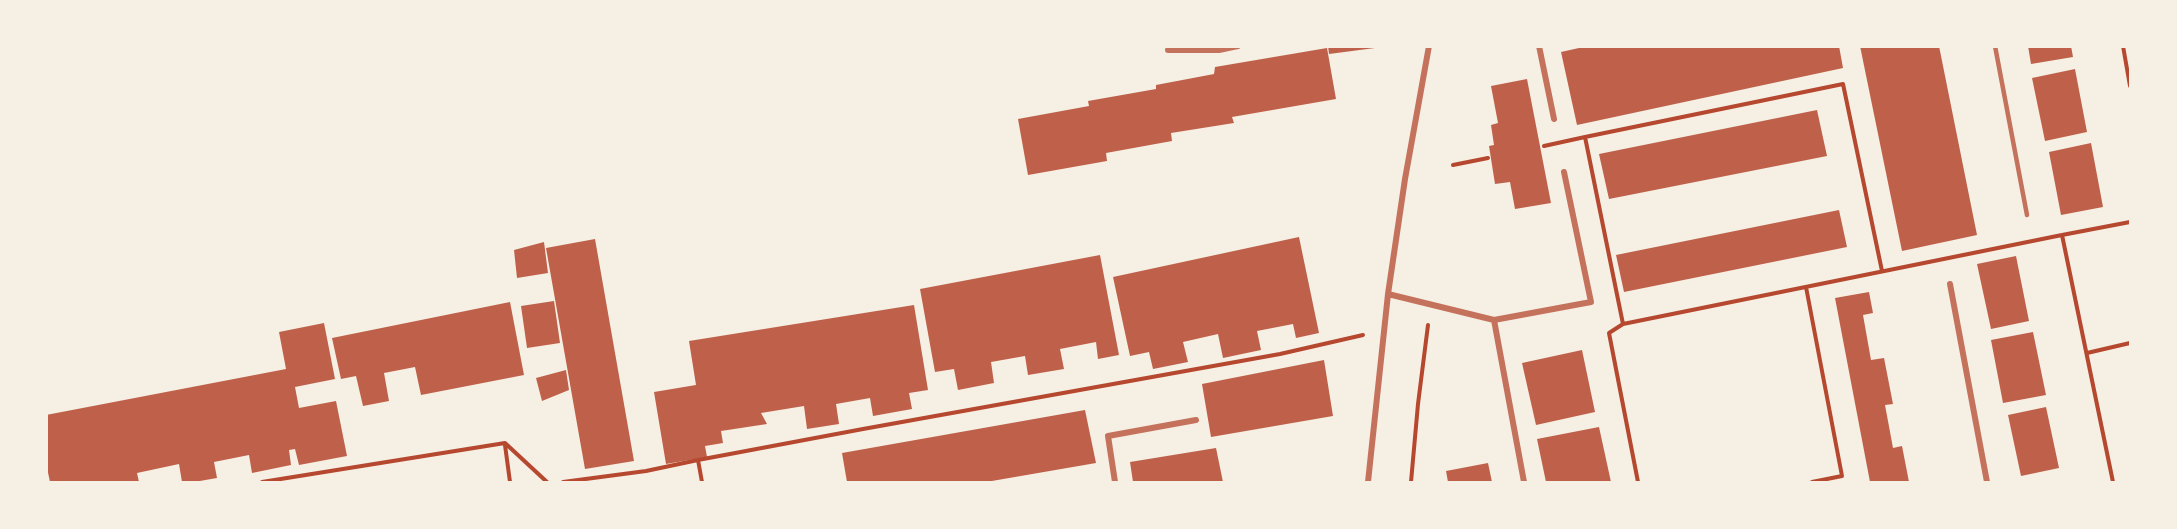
<!DOCTYPE html>
<style>
body{margin:0}
#map{position:relative;width:2177px;height:529px;overflow:hidden;background:#f6efe4;font-family:"Noto Sans",sans-serif}
canvas{display:block}
.frame{position:absolute;inset:0;border:48px solid #f6efe4;pointer-events:none}
</style>
<div id="map">
<canvas width="2177" height="529"></canvas>
<div class="frame"></div>
</div>
<script>
const ctx = document.querySelector('canvas').getContext('2d');
ctx.lineJoin = 'round';
function fill(path, color) {
  ctx.fillStyle = color;
  ctx.fill(path, 'evenodd');
}
function toPath(rows) {
  const path = new Path2D();
  for (const r of rows) {
    path.moveTo(r[0], r[1]);
    for (let i = 2; i < r.length; i += 2) path.lineTo(r[i], r[i + 1]);
  }
  return path;
}
function strokePath(path, color, width, dash) {
  ctx.strokeStyle = color;
  ctx.lineWidth = width;
  ctx.lineCap = dash ? 'butt' : 'round';
  ctx.setLineDash(dash || []);
  ctx.stroke(path);
}
fill(toPath([
 [1328,46,1375,46,1375,48,1329,54],
 [1588,46,1839,46,1843,68,1577,125,1561,52],
 [1860,46,1939,46,1977,235,1902,251],
 [2028,46,2071,46,2073,57,2031,64],
 [1327,48,1336,99,1232,117,1234,123,1171,133,1172,141,1106,153,1107,161,1028,175,1018,119,1089,106,1088,101,1156,89,1156,85,1214,74,1215,67],
 [2075,69,2087,132,2045,141,2032,78],
 [1527,79,1551,203,1515,209,1510,182,1495,184,1489,146,1494,145,1491,125,1498,123,1491,86],
 [1817,110,1827,156,1609,199,1599,154],
 [2091,143,2103,207,2061,215,2049,152],
 [1839,210,1847,247,1624,292,1616,255],
 [1299,237,1319,333,1296,338,1293,324,1257,331,1261,350,1223,358,1218,334,1183,342,1188,362,1153,369,1149,352,1130,356,1113,277],
 [595,239,634,461,585,469,546,248],
 [544,242,548,273,517,278,514,250],
 [1100,255,1119,355,1098,359,1096,342,1060,349,1064,369,1028,375,1025,356,991,362,994,383,958,390,954,369,935,372,920,289],
 [2016,256,2029,321,1991,329,1977,264],
 [1869,292,1873,313,1863,315,1871,360,1884,358,1893,404,1885,405,1893,448,1902,446,1909,482,1870,482,1835,298],
 [554,301,560,343,527,348,521,306],
 [510,302,524,375,421,395,415,367,384,373,389,401,363,406,356,376,341,379,332,338],
 [914,305,928,390,909,393,912,409,873,416,870,398,836,404,839,424,807,429,804,406,761,413,767,424,721,431,723,443,705,446,707,457,666,464,654,392,696,385,689,341],
 [324,323,335,379,295,387,299,408,336,401,347,456,299,465,295,449,289,450,291,465,252,473,249,455,214,462,217,478,194,482,182,482,179,464,137,473,139,482,50,482,46,463,46,415,286,369,279,332],
 [2033,332,2046,395,2003,403,1991,340],
 [1582,350,1595,412,1536,425,1522,363],
 [1324,360,1333,416,1211,437,1202,384],
 [566,370,569,390,542,401,536,378],
 [2046,407,2059,468,2021,476,2008,415],
 [1085,410,1096,463,986,482,847,482,842,453],
 [1599,427,1611,482,1546,482,1537,439],
 [1216,448,1223,482,1133,482,1130,462],
 [1488,463,1492,482,1448,482,1446,471]
]), '#bf614a');
strokePath(toPath([
 [2123,46,2130,86],
 [1544,146,1585,137],
 [1453,165,1488,158],
 [1806,287,1842,476,1812,482],
 [1623,324,1585,137,1843,84,1882,271],
 [2087,353,2130,343],
 [505,445,510,482],
 [698,460,702,482],
 [262,482,505,443,547,482],
 [563,482,646,471,698,460,863,429,1280,354,1363,335],
 [1411,482,1418,404,1428,325],
 [1638,482,1609,333,1623,324,2062,235],
 [2113,482,2062,235,2130,222]
]), '#b5482f', 4);
strokePath(toPath([
 [1995,46,2027,215]
]), '#c5725c', 4.5);
strokePath(toPath([
 [1539,46,1554,119],
 [1168,50,1219,50,1238,46],
 [1950,284,1987,482],
 [1388,294,1494,320,1591,302,1564,172],
 [1494,320,1524,482],
 [1115,482,1108,436,1196,420],
 [1368,482,1388,294,1405,179,1429,46]
]), '#c5725c', 6);
</script>
